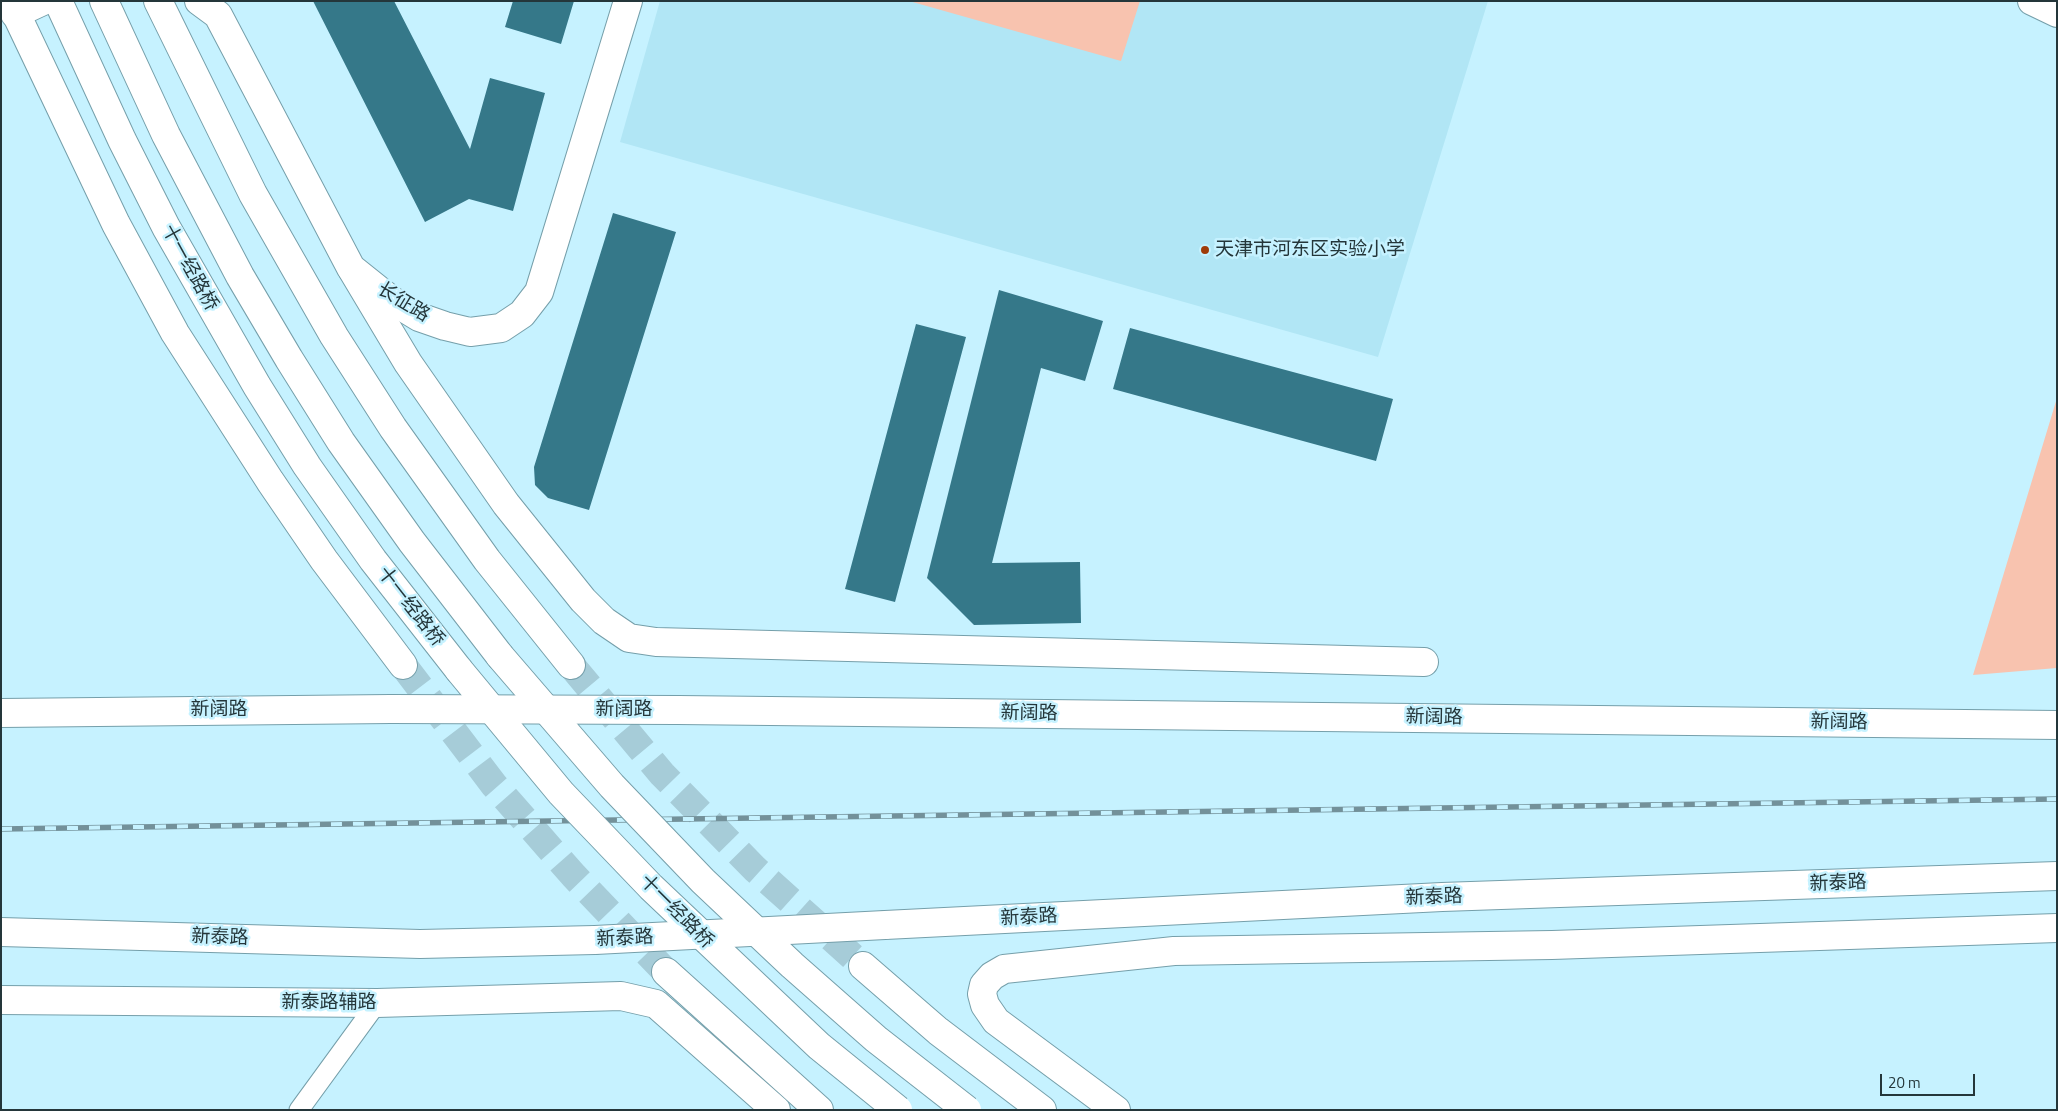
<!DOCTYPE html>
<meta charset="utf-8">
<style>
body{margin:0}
#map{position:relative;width:2058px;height:1111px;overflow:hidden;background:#c6f2ff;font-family:"Titillium Web",sans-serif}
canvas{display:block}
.frame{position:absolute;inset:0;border:2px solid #24363a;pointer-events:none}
.scale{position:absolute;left:1880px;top:1074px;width:95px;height:22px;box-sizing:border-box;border:2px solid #24363a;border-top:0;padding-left:6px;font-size:15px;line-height:18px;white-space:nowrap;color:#24363a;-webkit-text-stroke:4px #c6f2ff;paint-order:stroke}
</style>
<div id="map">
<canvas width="2058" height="1111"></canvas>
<div class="frame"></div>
<div class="scale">20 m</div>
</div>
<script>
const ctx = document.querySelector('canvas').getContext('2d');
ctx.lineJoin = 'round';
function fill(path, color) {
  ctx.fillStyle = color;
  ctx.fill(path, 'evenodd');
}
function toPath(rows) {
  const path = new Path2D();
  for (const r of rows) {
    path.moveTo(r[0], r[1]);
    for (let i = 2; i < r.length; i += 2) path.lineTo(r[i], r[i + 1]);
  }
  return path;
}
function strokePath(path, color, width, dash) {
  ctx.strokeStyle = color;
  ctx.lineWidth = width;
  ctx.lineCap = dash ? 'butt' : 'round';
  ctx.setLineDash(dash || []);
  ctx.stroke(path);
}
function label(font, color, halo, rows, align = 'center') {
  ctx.font = font + ' "Titillium Web","Noto Sans SC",sans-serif';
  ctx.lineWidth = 5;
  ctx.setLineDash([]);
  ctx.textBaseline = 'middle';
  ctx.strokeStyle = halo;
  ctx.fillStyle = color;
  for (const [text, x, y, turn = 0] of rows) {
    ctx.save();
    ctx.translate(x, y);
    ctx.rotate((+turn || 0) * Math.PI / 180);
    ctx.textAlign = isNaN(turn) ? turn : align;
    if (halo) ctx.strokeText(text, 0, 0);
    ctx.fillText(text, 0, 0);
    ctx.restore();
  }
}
fill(toPath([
 [660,1,1488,1,1378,357,620,142]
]), '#b1e6f5');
fill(toPath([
 [909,1,1140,1,1121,61],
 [2057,398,2057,668,1973,675]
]), '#f8c3af');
fill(toPath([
 [313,1,394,1,470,149,490,78,545,93,513,211,469,199,425,222],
 [513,1,574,1,561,44,505,27],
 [613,213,676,232,589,510,548,498,535,485,534,467],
 [999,290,1103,321,1085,381,1041,368,992,563,1080,562,1081,623,974,625,927,578],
 [916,324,966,337,895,602,845,589],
 [1130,328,1393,399,1376,461,1113,389]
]), '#357889');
strokePath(toPath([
 [403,665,494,785,574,876,666,972],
 [571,665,662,774,755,869,863,966]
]), '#a6ccd8', 28, [28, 14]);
const service = toPath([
 [299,1110,377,1003]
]);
const minor = toPath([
 [2032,1,2057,13],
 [353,271,408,363,506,504,583,600,604,621,629,638,656,642,1424,662]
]);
const tertiary = toPath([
 [199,1,218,15,351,268,391,300,419,317,445,326,470,332,501,328,522,314,539,292,628,1],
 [15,14,43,1],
 [1,1000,377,1003,621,996,656,1004,776,1110],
 [1116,1110,996,1021,985,1005,982,994,984,985,992,976,1004,969,1174,951,1552,945,2057,928]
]);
const primary = toPath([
 [10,1,116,224,175,333,270,481,324,560,403,665],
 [58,1,122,140,166,227,257,386,307,466,373,560,459,670],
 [104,1,166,135,240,276,289,359,341,442,412,542,500,656],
 [158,1,253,194,334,336,393,428,487,560,571,665],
 [863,966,938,1031,1042,1110],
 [666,972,819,1110]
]);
const trunk = toPath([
 [678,710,2057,725],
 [1,713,391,709],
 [885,925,1442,897,2057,876],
 [1,932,420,944,595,940]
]);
strokePath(service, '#759faa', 21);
strokePath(minor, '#759faa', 30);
strokePath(tertiary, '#759faa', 30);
strokePath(primary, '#759faa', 30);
strokePath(trunk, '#759faa', 30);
strokePath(service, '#fff', 19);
strokePath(minor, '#fff', 28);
strokePath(tertiary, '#fff', 28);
strokePath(primary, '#fff', 28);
strokePath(trunk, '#fff', 28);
const rail = toPath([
 [1,829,2057,799]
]);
strokePath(rail, '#73919a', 5.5);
strokePath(rail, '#c6f2ff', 4, [11]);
const primaryBridge = toPath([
 [500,656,612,786,703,881,792,965,876,1039,967,1110],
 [459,670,561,793,651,887,819,1046,898,1110]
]);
const trunkBridge = toPath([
 [391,709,678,710],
 [595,940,885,925]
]);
strokePath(primaryBridge, '#759faa', 30, []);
strokePath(trunkBridge, '#759faa', 30, []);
strokePath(primaryBridge, '#fff', 28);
strokePath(trunkBridge, '#fff', 28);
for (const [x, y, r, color] of [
 [1205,250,5,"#9f3b08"]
]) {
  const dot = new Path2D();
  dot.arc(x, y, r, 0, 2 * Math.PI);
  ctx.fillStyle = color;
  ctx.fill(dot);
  strokePath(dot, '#c6f2ff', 2);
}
label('19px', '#24363a', '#c6f2ff', [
 ["天津市河东区实验小学",1215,250]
], 'left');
label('19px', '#24363a', '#c6f2ff', [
 ["十一经路桥",189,268,61],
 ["长征路",403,303,31],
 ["十一经路桥",410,607,52],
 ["新阔路",219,710],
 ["新阔路",624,710],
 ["新阔路",1029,714,1],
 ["新阔路",1434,718,1],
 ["新阔路",1839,723,1],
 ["新泰路",1838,884,-2],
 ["新泰路",1434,898,-2],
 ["十一经路桥",676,912,45],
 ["新泰路",1029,918,-3],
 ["新泰路",220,938,2],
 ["新泰路",625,939,-3],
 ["新泰路辅路",329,1003]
]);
</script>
